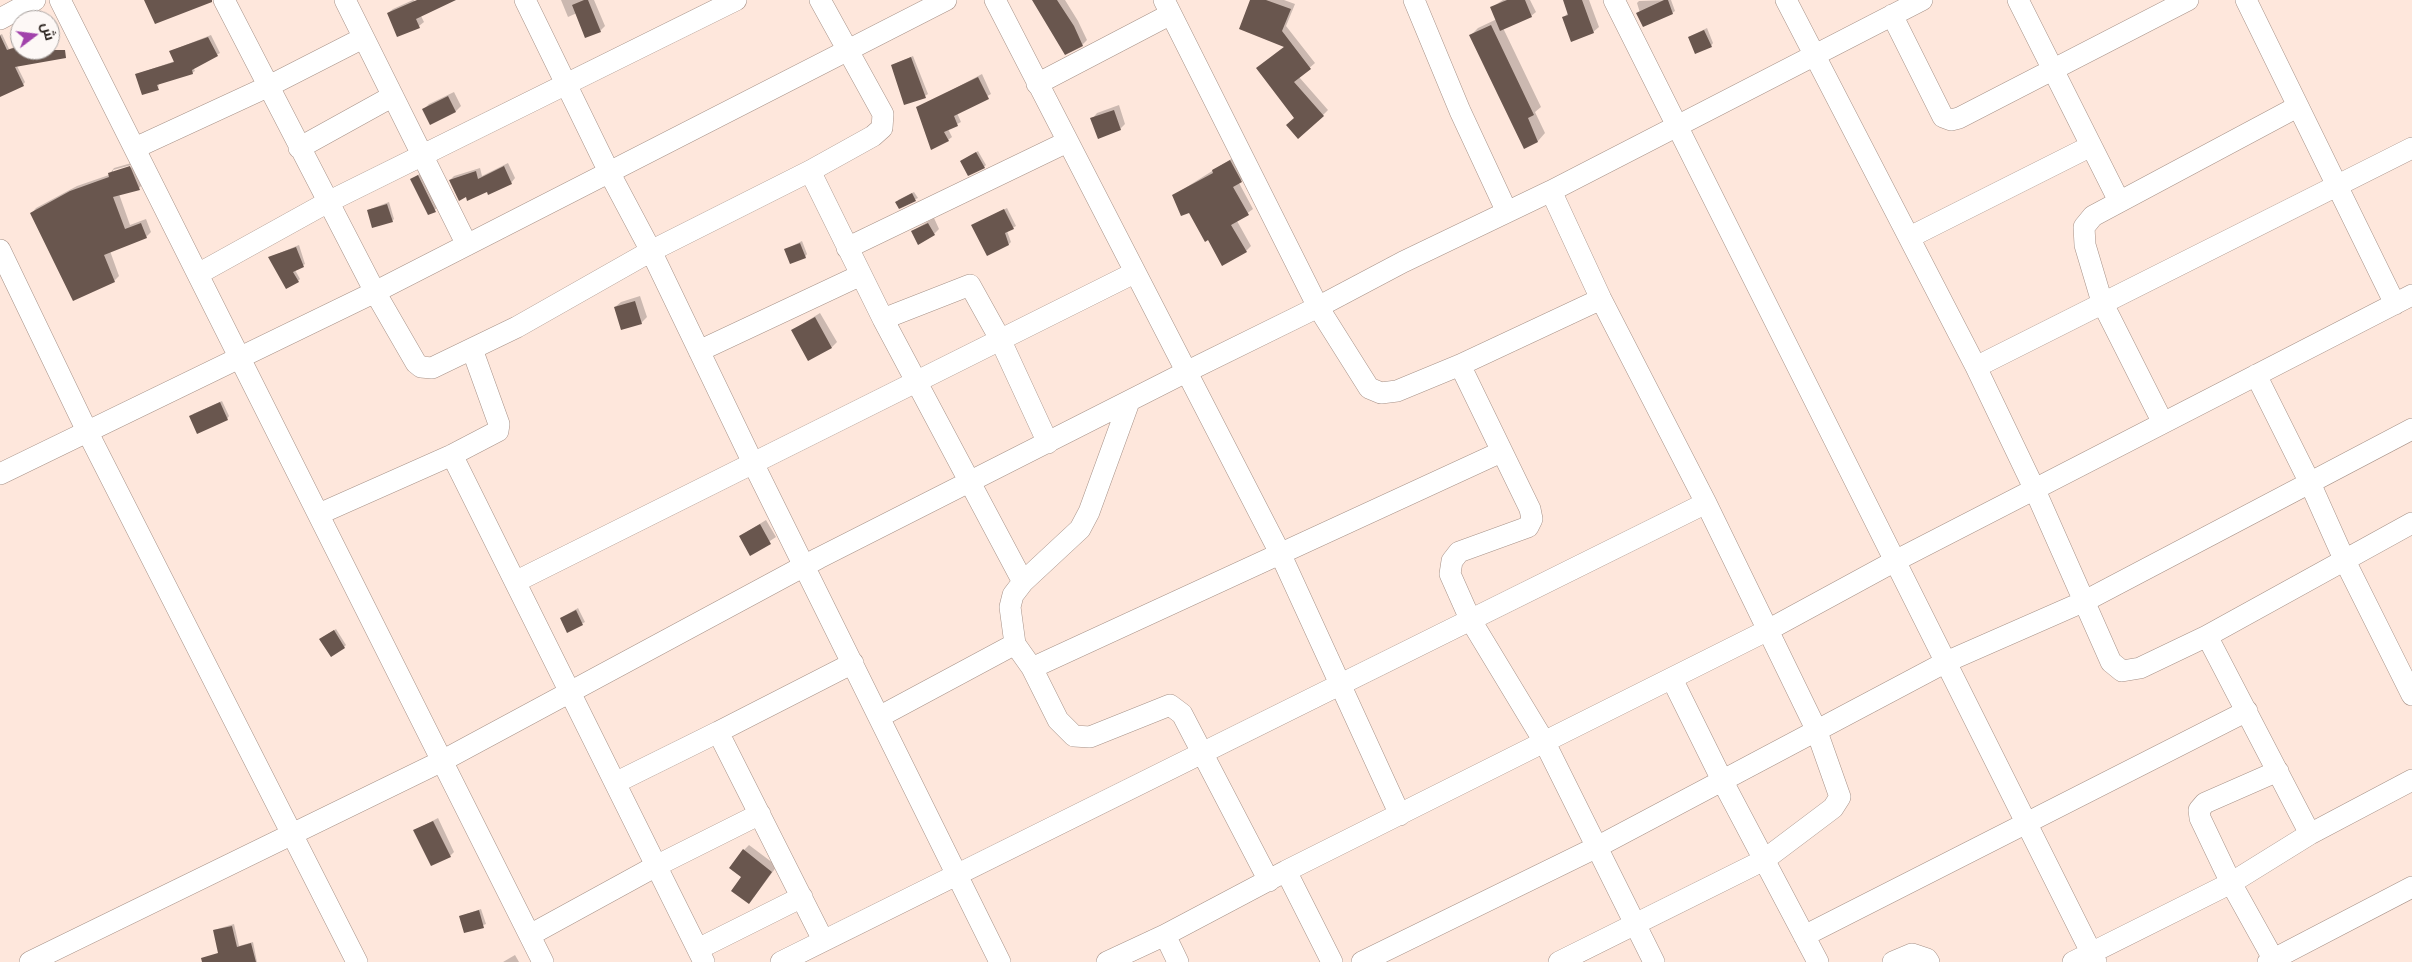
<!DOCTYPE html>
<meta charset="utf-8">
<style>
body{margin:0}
#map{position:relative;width:2412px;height:962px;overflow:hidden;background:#fee7dc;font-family:"Roboto Condensed",Cairo,sans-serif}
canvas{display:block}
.north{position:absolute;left:10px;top:10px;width:50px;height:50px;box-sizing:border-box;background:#fdf8f6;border:1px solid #a7a19e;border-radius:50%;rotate:75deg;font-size:14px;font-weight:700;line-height:20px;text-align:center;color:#271f1b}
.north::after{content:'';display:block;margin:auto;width:18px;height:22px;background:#a142ab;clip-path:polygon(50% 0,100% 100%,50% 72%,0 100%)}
</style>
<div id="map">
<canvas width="2412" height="962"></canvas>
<div class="north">ش</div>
</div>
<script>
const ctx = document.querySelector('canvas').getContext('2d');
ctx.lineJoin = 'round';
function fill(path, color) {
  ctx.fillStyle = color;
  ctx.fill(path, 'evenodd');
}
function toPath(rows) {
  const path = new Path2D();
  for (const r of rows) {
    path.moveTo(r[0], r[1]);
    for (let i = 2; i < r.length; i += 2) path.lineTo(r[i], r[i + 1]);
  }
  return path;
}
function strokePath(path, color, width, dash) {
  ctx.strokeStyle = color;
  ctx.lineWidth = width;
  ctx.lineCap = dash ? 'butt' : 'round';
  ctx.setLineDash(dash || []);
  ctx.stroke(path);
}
fill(toPath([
 [413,0,415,1,446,0,421,16,424,22,419,26,388,13,393,9],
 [561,0,594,0,605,26,600,31,577,13,568,17],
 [1034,0,1065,0,1078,21,1087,40,1082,45],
 [1251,0,1284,0,1295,4,1286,26,1315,63,1299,77,1328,110,1323,115,1295,118,1263,63,1285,46],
 [1503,0,1530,0,1536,12,1531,16,1503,28,1541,107,1535,112,1545,133,1538,141,1524,147,1471,35,1478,28,1497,19,1492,7],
 [1564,0,1589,0,1599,27,1593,32,1563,18,1569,12],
 [1671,0,1675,11,1672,13,1644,26,1637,3,1639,1],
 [1707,28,1713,43,1711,46,1689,37],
 [2,34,9,49,20,45,20,50,50,50,54,57,17,66,25,82,23,85,0,64,0,35],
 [211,35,220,53,193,67,195,71,192,73,159,83,158,89,137,74,175,61,171,52,173,50],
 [913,56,928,94,925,96,892,65],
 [982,74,991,94,957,113,961,122,948,129,952,137,948,140,918,108],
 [454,92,461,106,456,111,424,109,429,104],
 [1119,105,1125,124,1120,129,1092,119,1097,113],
 [978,151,986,165,984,167,961,161],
 [1236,156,1246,176,1239,183,1253,209,1237,221,1251,246,1246,251,1208,239,1190,211,1174,195],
 [135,162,144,183,139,188,119,194,130,225,146,219,151,232,146,237,110,251,119,276,114,281,31,214,36,208,77,186,109,175,114,168],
 [135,164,136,166,113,173,113,170],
 [508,163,515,178,511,183,487,191,450,180,454,176,480,168,482,176],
 [424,171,441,205,429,214,412,179],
 [914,192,918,198,899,207,898,200],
 [389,202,394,219,392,221,368,210],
 [1007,208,1016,226,1007,231,1011,242,1009,244,972,225],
 [934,218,939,229,934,234,912,231],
 [802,241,807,254,805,257,786,249],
 [299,245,305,264,295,270,300,279,298,281,270,257],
 [640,296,647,317,641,323,615,307,621,302],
 [820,313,837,342,832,347,793,330],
 [222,401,229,416,227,419,193,414],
 [766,520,776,537,750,554,740,536],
 [578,608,585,622,568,631,561,618],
 [336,629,346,645,344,647,323,637],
 [438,818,454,852,450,856,415,830],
 [749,845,777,866,754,897,743,877,744,850],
 [481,909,486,924,465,932,461,916],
 [234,924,239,946,253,942,257,962,214,962,220,957,214,930],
 [515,955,519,962,503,962]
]), '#0003');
fill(toPath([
 [144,0,212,0,212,2,155,24],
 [417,0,456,0,416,19,420,28,397,37,387,13],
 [584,0,588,0,601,32,585,38,572,5],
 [1032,0,1057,0,1074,26,1083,46,1065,55],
 [1250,0,1266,0,1291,9,1282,31,1311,69,1294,82,1324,116,1298,139,1286,125,1294,118,1256,68,1284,47,1239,29],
 [1507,0,1525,0,1532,17,1500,31,1490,7],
 [1563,0,1582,0,1594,33,1571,42,1562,17,1568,15],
 [1664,0,1668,0,1673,14,1643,27,1636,13],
 [1491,25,1534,115,1528,118,1538,142,1524,149,1469,35],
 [1704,30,1712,47,1695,54,1688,37],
 [0,35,7,50,20,46,20,50,65,50,66,58,15,67,24,86,0,97],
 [208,37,218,56,192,70,193,74,157,85,159,90,142,95,135,74,174,62,169,51],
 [911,57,926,98,904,105,891,65],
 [978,77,989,99,954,116,958,126,944,132,949,141,931,150,916,107],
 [448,96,456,112,430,125,422,109],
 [1114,110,1121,130,1098,139,1090,118],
 [976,152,985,168,968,176,960,161],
 [1230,160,1242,182,1233,187,1249,215,1231,225,1247,252,1222,266,1208,240,1205,242,1189,213,1181,216,1172,195,1213,173,1212,170],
 [130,166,140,190,113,197,125,229,141,223,147,238,104,255,115,282,73,301,30,213,70,191,109,177,108,173],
 [504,166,512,184,488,195,487,192,467,201,466,197,459,201,449,180,476,171,478,179],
 [418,175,436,212,428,215,410,179],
 [912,193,916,201,899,209,895,202],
 [387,204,393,222,372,228,367,210],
 [1004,209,1014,229,1005,233,1009,245,987,256,971,225],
 [928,223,935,235,918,245,911,231],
 [800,243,806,258,790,264,784,249],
 [296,247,304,267,293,272,299,282,286,289,268,257],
 [635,301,642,324,621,330,614,307],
 [815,317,832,348,808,361,791,330],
 [220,402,228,420,197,434,189,416],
 [760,524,771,544,750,556,739,536],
 [576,610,583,625,567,633,560,618],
 [334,630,345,648,331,657,319,639],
 [433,821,451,857,431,866,413,830],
 [743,849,772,872,749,904,731,891,741,877,729,868],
 [479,910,484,928,464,933,459,916],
 [232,926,237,947,251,943,256,962,202,962,201,958,218,953,213,930]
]), '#69564e');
const minor = toPath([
 [60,0,543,962],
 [224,0,375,292,416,363,421,367,432,368,517,327,651,251,810,171,873,136,882,128,883,114,820,0],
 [345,0,467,245],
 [525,0,609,172,651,251,753,463,1000,962],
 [995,0,1280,553,1400,815],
 [1164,0,1318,307,1369,388,1381,393,1397,391,1460,365,1601,299],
 [1414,0,1460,111,1507,212],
 [1614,0,2096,962],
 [1786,0,1976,367,2034,488,2111,662,2122,671,2140,668,2207,636,2412,523],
 [2018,0,2119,201],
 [2246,0,2395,304],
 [1892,15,1943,117,1951,120,1959,118,2188,0],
 [0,19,35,0],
 [1037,84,1171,14],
 [135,148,267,87,363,38],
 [299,148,393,96],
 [810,171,883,319,1023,582],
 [1551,191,1601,299,1706,503,1816,729,1840,797,1833,808,1764,860,1559,962],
 [1910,237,2091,146],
 [847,248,1067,142],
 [0,250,87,431,357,962],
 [198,274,328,202,736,0],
 [883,319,970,285,1000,339,1048,443],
 [699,351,861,275],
 [1460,365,1530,509,1532,519,1528,527,1459,552,1452,561,1450,574,1470,619,1545,743,1654,962],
 [1976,367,2412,148],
 [2256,375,2310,483,2344,559,2412,695],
 [1129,402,1089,512,1080,529,1023,582,1013,595,1010,607,1015,644,1032,668,1058,720,1074,736,1090,737,1170,705,1182,714,1269,881],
 [2163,423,2102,302,2085,245,2084,227,2093,216,2297,107],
 [452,455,704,962],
 [0,474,375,292,946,0],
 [319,514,452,455,498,431,499,424,472,349],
 [515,582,1134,273],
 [2207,636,2310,834],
 [1032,668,1501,452],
 [1672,679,1723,782,1818,962],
 [879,717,1015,644],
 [718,732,853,663],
 [615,783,718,732,823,940],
 [1286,871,1332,962],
 [530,935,656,866,760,814],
 [1165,935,1178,962],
 [1804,936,2247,711],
 [698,949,802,897],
 [30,962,442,761,819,558,1186,372,1318,307,1403,262,1551,191,1922,0],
 [781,962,1706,503],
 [1107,962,1165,935,1286,871,1768,630,1895,561,2412,295],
 [1362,962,1597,847,1946,662,2085,601,2412,429],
 [1893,962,1912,954,1927,959,1929,962],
 [2073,962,2231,883,2310,834,2412,780],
 [2268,962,2412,887],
 [2275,962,2231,883,2200,818,2199,810,2205,803,2278,771]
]);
strokePath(minor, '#a69187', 22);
strokePath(minor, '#fff', 21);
</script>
